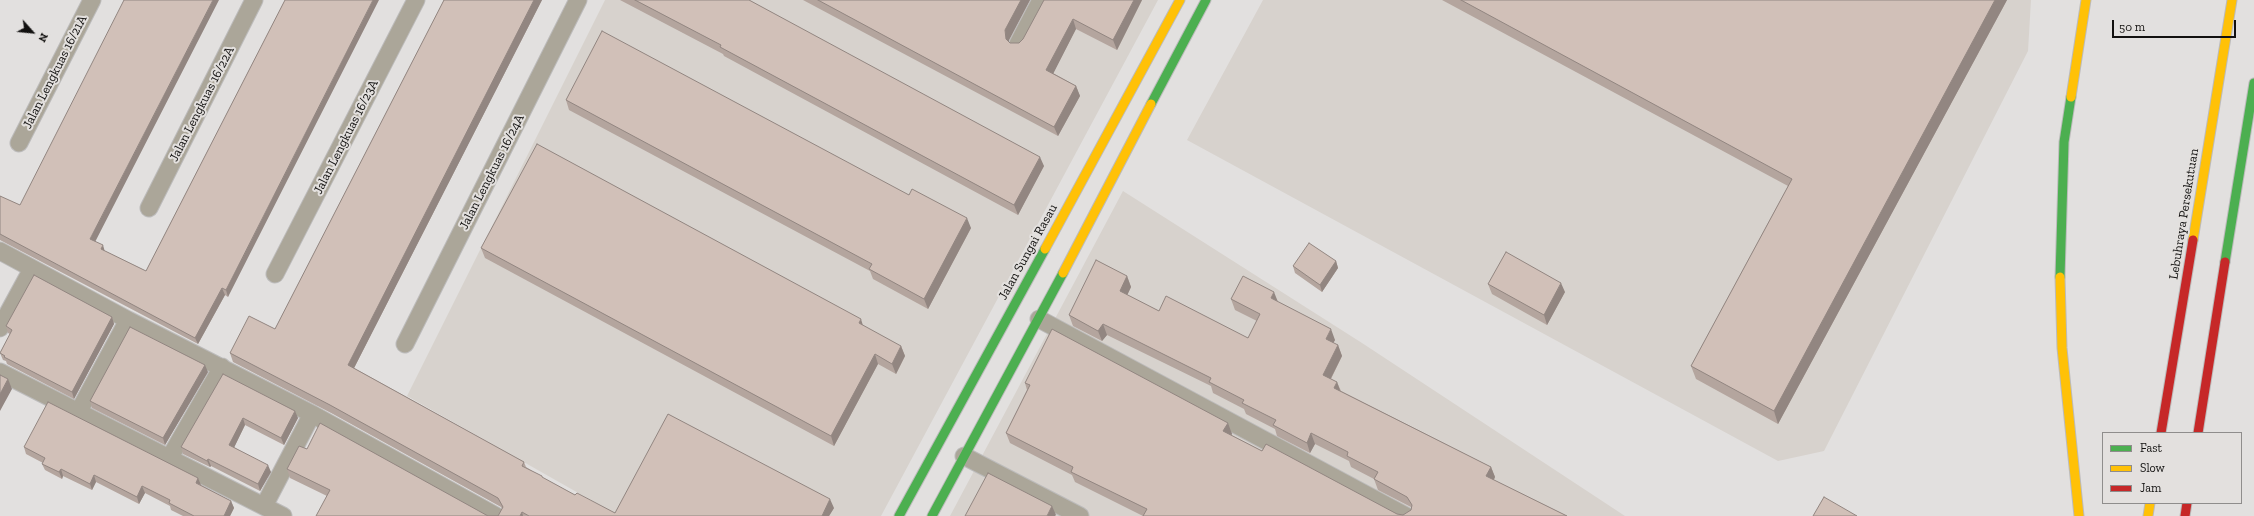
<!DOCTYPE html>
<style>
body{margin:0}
#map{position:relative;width:2254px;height:516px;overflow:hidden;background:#e2e0df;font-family:"Zilla Slab",serif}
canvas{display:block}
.legend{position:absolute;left:2102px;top:432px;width:140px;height:72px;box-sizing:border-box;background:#e3e0de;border:1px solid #8f8d8c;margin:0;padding:5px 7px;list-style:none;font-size:12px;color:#121110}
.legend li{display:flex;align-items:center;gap:8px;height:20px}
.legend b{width:20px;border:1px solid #8f8d8c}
.north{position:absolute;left:12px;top:12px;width:40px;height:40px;-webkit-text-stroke:3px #e3e0de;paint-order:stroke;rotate:117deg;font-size:11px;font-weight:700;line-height:16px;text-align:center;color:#121110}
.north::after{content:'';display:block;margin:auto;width:14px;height:18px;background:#121110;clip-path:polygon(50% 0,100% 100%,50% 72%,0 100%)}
.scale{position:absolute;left:2112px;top:20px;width:124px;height:18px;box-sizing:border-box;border:2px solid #121110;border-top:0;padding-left:5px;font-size:12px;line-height:14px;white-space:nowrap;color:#121110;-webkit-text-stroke:3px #e3e0de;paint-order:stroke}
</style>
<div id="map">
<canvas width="2254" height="516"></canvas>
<ul class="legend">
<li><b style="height:5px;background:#4caf50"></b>Fast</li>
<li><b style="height:5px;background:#ffc107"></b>Slow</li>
<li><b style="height:5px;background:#c62828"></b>Jam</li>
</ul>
<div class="north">N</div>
<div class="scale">50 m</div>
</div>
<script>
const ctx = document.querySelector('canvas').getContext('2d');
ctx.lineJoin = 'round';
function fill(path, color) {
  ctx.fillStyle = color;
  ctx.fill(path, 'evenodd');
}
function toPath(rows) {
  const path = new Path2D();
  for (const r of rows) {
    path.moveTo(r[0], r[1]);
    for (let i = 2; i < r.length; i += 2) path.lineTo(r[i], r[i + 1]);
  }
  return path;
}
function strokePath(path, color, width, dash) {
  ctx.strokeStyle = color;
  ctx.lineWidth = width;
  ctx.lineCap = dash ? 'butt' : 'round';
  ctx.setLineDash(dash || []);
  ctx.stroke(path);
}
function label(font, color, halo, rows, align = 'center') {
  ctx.font = font + ' "Zilla Slab",serif';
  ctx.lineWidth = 4;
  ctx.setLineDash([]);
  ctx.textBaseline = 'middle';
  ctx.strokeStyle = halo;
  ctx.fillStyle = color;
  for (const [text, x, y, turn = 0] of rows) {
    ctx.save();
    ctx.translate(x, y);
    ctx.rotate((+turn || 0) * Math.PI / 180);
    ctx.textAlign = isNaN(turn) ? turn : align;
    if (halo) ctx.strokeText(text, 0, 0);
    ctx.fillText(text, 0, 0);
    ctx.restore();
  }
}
fill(toPath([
 [605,0,1158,0,881,516,619,516,407,396],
 [1263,0,2031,0,2028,51,1824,451,1778,461,1187,140],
 [1123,191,1362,343,1625,516,950,516]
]), '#d7d2cd');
const street = toPath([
 [1018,44,1041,0],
 [19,143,92,0],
 [149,208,254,0],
 [0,251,128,320,312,414,496,516],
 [275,274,416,0],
 [1039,319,1406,516],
 [0,328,32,269],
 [405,344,578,0],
 [0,372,283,516],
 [79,411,128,320],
 [964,456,1080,516],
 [170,457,222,367],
 [264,506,312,414]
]);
const fast = toPath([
 [1151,104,1206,0],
 [2225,262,2254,83],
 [2060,277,2064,142,2071,97],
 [899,516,1045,249],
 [932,516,1063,273]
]);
const slow = toPath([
 [2071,97,2086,0],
 [2193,240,2232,0],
 [1045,249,1180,0],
 [1063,273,1151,104],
 [2060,277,2062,348,2079,516],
 [2148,516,2150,503]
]);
const jam = toPath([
 [2161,433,2193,240],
 [2198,433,2225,262],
 [2185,516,2187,503]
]);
strokePath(street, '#bcbbbb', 19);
strokePath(fast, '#bcbbbb', 11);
strokePath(slow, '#bcbbbb', 11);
strokePath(jam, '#bcbbbb', 11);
strokePath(street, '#aba699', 17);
strokePath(fast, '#4caf50', 9);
strokePath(slow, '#ffc107', 9);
strokePath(jam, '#c62828', 9);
fill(toPath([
 [285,0,228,297,225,295,198,344,0,240,0,196,95,241,105,251,146,271],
 [444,0,542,0,354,368,524,462,526,467,543,478,575,495,615,513,834,508,829,516,316,516,327,496,290,478,287,469,307,449,488,516,498,516,502,509,501,507,333,414,233,362,230,353,275,329],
 [620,0,749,0,1044,166,1018,215,724,56,723,54],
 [803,0,1030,0,1009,40,1009,42,1010,43,1019,43,1023,39,1044,0,1142,0,1117,50,1076,29,1053,73,1076,86,1080,96,1058,136],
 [1442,0,2007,0,1778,424,1696,379,1691,366,1788,186],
 [566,100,909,195,971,228,928,309,873,279,870,271,569,110],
 [481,248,901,346,905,356,896,374,878,364,834,446,485,258],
 [1336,261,1338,268,1322,292,1295,273,1293,266],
 [1127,276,1131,287,1127,295,1159,311,1248,338,1257,321,1235,310,1231,299,1278,302,1335,340,1333,343,1338,345,1342,356,1331,379,1337,382,1341,391,1491,467,1495,477,1494,480,1567,516,1143,516,1075,482,1072,475,1010,443,1006,433,1027,390,1025,383,1228,423,1232,434,1231,435,1262,451,1397,514,1403,515,1411,510,1411,507,1378,490,1374,479,1351,467,1349,461,1315,444,1310,453,1277,436,1275,429,1246,414,1244,409,1213,393,1211,386,1107,335,1102,341,1073,326,1069,315],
 [1488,284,1565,292,1547,325,1492,294],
 [112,317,114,324,74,399,7,364,6,361,3,360,0,353,10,334,8,333,6,326],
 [208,372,165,445,92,408,90,401],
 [223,374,298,418,284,445,245,425,234,447,271,472,260,491,211,466,210,467,183,454,181,447],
 [24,447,198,478,201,485,231,501,234,508,230,516,183,516,171,510,170,506,145,493,139,504,96,482,92,490,63,476,62,479,45,470,42,464,43,463,26,454]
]), '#b4a59e');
fill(toPath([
 [213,0,219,0,93,246,90,239],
 [373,0,379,0,228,297,226,290],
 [534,0,542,0,351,374,348,365],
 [1021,0,1030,0,1009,40,1009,49,1006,39,1005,30],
 [1134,0,1142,0,1117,50,1113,40],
 [1995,0,2007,0,1778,424,1774,411],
 [1073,19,1076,29,1050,80,1046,70],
 [1076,86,1080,96,1058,136,1054,127],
 [1040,157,1044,166,1018,215,1014,205],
 [967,218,971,228,928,309,924,299],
 [103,245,105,252,101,249],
 [1336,261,1338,268,1322,292,1320,285],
 [1127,276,1131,287,1124,302,1120,291],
 [1561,283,1565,292,1547,325,1544,315],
 [222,288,225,295,198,344,195,338],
 [1274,292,1278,302,1271,298],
 [112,317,114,324,74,399,72,392],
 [861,319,864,329,859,323],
 [1103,324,1107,335,1102,341,1098,331],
 [1331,329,1335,340,1330,349,1326,339],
 [1338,345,1342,356,1327,386,1323,375],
 [901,346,905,356,896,374,892,364],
 [875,354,878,364,834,446,831,436],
 [205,365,208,372,165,445,163,438],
 [8,379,12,389,0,411,0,394],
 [1337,382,1341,393,1334,388],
 [295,411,298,418,284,445,281,438],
 [243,418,245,425,232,452,229,445],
 [1228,423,1232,434,1227,442,1223,431],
 [1311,433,1315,444,1310,453,1307,443],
 [208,459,211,466,210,467,207,461],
 [268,465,271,472,260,491,258,484],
 [1491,467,1495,477,1490,487,1486,476],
 [61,469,63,476,62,479,59,472],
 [94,475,96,482,92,490,90,484],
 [198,478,201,485,196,483],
 [142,486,145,493,139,504,137,497],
 [830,499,834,508,829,516,822,516],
 [231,501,234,508,230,516,224,516],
 [1052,506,1056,515,1055,516,1047,516],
 [522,512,523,516,520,516]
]), '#928681');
const building = toPath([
 [124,0,213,0,90,239,103,245,101,249,146,271,285,0,373,0,226,290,222,288,195,338,0,234,0,196,20,205,124,0],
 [444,0,534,0,348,365,524,462,522,466,542,476,542,477,575,495,577,493,615,513,668,414,830,499,822,516,529,516,522,512,520,516,316,516,330,490,287,469,299,446,307,449,320,423,488,516,498,516,503,507,498,498,330,405,230,353,249,316,275,329,444,0],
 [635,0,749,0,1040,157,1014,205,720,47,721,45,635,0],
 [818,0,1021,0,1005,30,1006,39,1010,43,1019,43,1023,39,1044,0,1134,0,1113,40,1073,19,1046,70,1076,86,1054,127,818,0],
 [1461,0,1995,0,1774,411,1691,366,1792,179,1461,0],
 [602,31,909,195,912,189,967,218,924,299,869,269,872,264,566,100,602,31],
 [537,144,861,319,859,323,901,346,892,364,875,354,831,436,481,248,537,144],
 [1309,243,1336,261,1320,285,1293,266,1309,243],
 [1506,252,1561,283,1544,315,1488,284,1506,252],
 [1096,260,1127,276,1120,291,1159,311,1166,296,1248,338,1260,314,1231,299,1243,276,1274,292,1271,298,1331,329,1326,339,1338,345,1323,375,1337,382,1334,388,1491,467,1486,476,1567,516,1143,516,1147,509,1071,472,1073,467,1006,433,1030,385,1025,383,1052,329,1228,423,1223,431,1262,451,1266,444,1397,514,1403,515,1411,510,1412,505,1407,497,1374,479,1378,472,1347,456,1348,452,1311,433,1307,443,1273,425,1276,420,1242,403,1244,400,1209,382,1211,378,1103,324,1098,331,1069,315,1096,260],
 [34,275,112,317,72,392,4,357,5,356,0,353,12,330,6,326,34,275],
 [130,327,205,365,163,438,90,401,130,327],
 [223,374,295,411,281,438,243,418,229,445,268,465,258,484,208,459,207,461,181,447,223,374],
 [0,375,8,379,0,394,0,375],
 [48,402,198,478,196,483,231,501,224,516,194,516,169,503,170,500,142,486,137,497,94,475,90,484,61,469,59,472,42,464,45,458,24,447,48,402],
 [988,473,1052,506,1047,516,965,516,988,473],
 [1824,497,1857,516,1813,516,1824,497]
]);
fill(building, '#d1c0b8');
strokePath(building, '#928681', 1);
label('13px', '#121110', '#e3e0de', [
 ["Jalan Lengkuas 16/21A",55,72,-63],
 ["Jalan Lengkuas 16/22A",202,104,-63],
 ["Jalan Lengkuas 16/23A",346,137,-63],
 ["Jalan Lengkuas 16/24A",492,172,-63],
 ["Lebuhraya Persekutuan",2184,214,-81],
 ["Jalan Sungai Rasau",1028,252,-61]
]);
</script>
